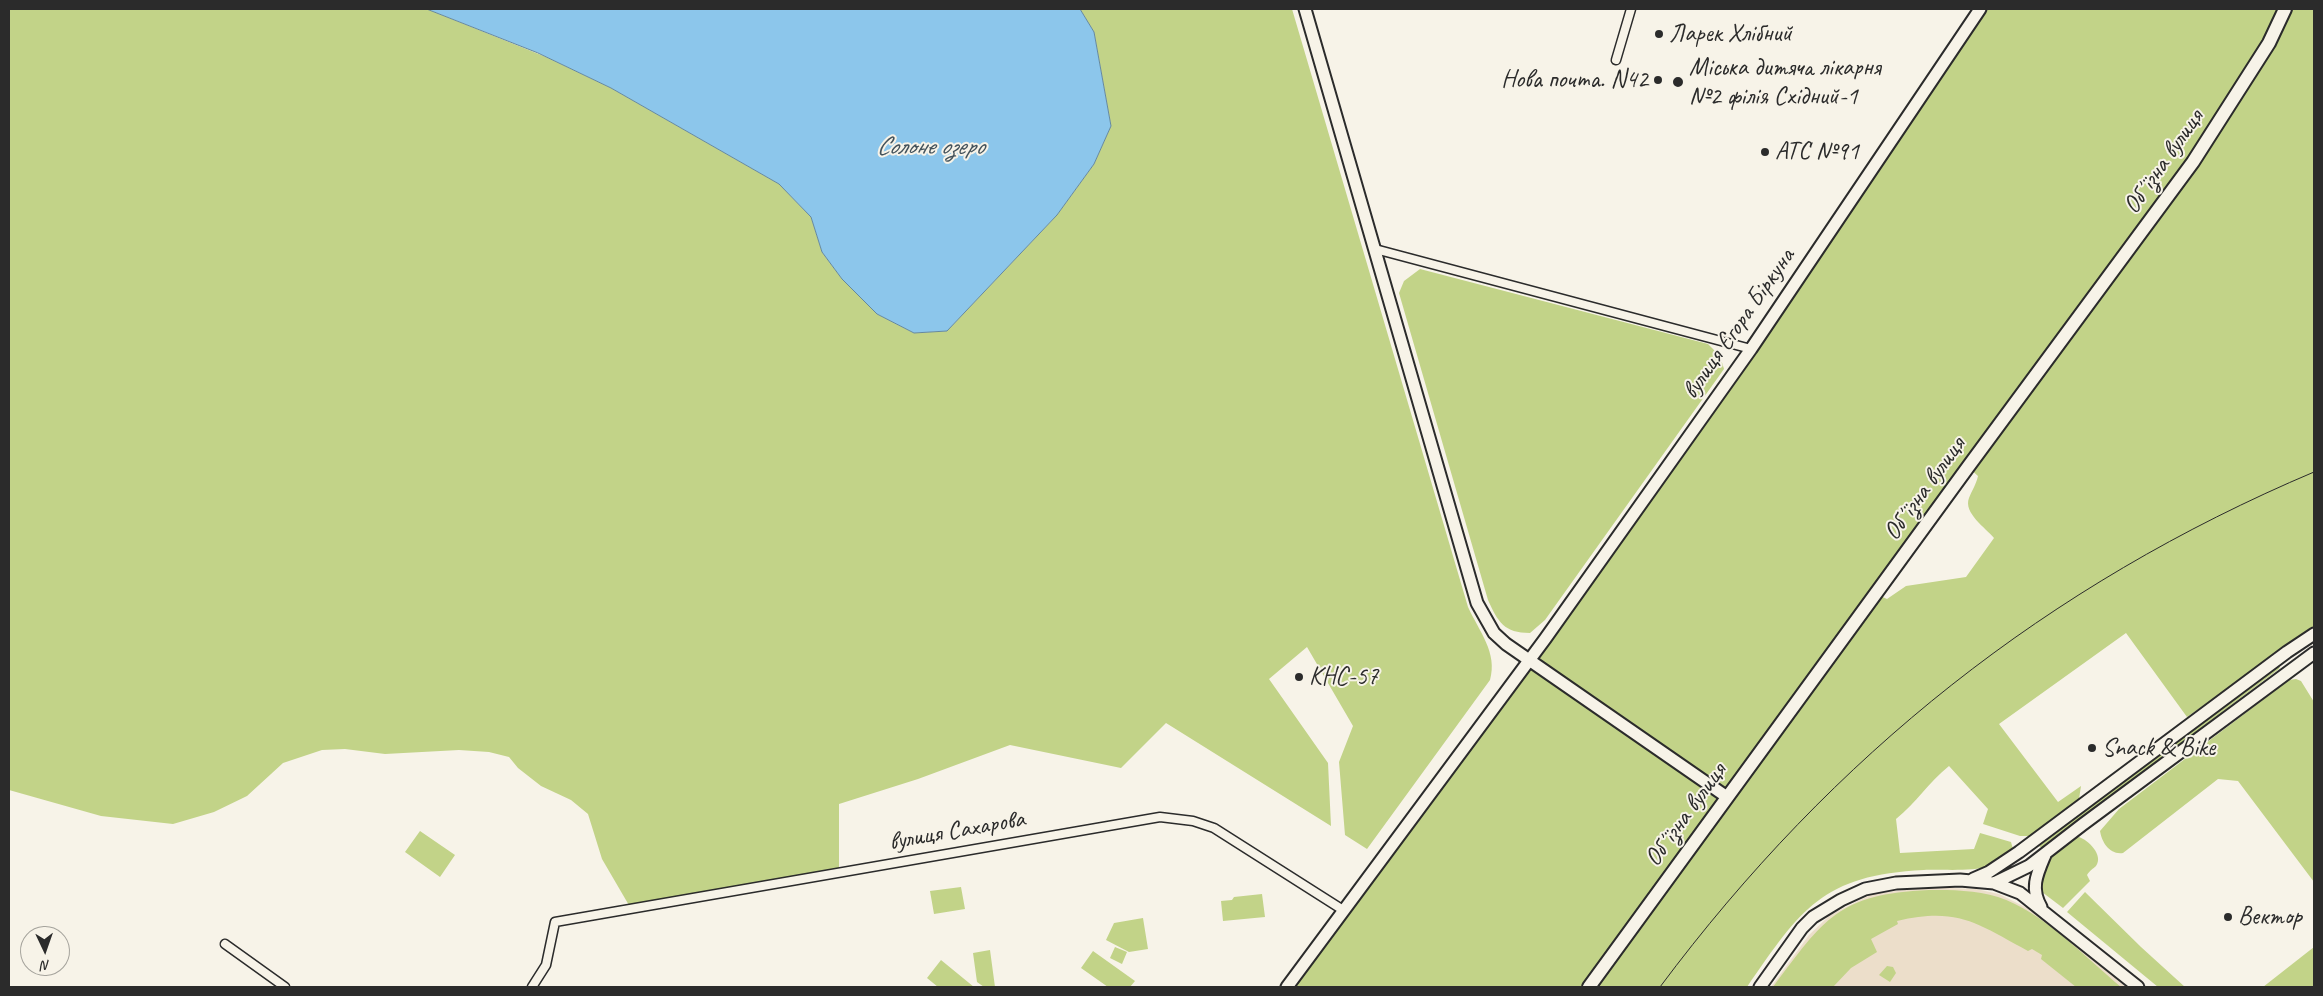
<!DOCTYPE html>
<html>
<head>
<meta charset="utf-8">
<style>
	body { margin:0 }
	#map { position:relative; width:2323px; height:996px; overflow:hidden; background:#f7f3e8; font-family:Caveat,sans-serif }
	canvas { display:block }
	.frame { position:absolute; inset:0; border:10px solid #2b2b2b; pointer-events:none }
	.north { position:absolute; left:20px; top:926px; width:50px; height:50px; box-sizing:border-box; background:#f7f3e8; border:1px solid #a5a39c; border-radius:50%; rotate:177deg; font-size:14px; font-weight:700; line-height:20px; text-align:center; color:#2b2b2b }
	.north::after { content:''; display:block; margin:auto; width:18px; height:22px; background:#2b2b2b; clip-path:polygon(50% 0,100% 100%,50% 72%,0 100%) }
</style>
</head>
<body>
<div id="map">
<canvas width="2323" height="996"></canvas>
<div class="frame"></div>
<div class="north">N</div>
</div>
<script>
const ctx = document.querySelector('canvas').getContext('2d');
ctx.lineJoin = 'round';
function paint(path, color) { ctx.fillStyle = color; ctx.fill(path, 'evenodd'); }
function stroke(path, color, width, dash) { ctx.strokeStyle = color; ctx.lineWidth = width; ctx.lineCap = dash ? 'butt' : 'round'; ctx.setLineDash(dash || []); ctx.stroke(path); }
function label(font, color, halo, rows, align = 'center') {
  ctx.font = font + ' Caveat,sans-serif'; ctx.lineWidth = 4; ctx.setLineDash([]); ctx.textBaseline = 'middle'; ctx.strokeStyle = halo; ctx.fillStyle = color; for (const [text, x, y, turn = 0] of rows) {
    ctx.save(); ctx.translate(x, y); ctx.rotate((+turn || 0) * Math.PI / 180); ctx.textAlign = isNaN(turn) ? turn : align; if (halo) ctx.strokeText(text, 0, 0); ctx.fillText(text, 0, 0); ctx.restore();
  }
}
paint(new Path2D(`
	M 1928,887 L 1976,889 L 1999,894 L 2031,910 L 2126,987 L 1771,987 L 1809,935 L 1830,915 L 1872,894 Z`), '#ecdeca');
paint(new Path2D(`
	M 9,9 L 427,9 L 546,57 L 611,88 L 779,184 L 811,217 L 822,252 L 842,279 L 877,314 L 914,333 L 947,331 L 1057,215 L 1094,164 L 1111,126 L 1094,32 L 1080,9 L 1292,9 L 1468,607 C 1479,631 1498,653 1490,680 L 1367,849 L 1345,835 L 1339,762 L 1353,726 L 1307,647 L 1269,679 L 1328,763 L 1331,826 L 1166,723 L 1121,768 L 1010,745 L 918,779 L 839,804 L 839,872 L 630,907 L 602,859 L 588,814 L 571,800 L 541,786 L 518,768 L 509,757 L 489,752 L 459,750 L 385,754 L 345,749 L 322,750 L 283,763 L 247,796 L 214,812 L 173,824 L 101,816 L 9,790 Z
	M 1980,9 L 2314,9 L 2314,628 L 2187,717 L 2126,633 L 1999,724 L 2058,802 L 2081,786 L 2079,799 L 2030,836 L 2020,836 L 1983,824 L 1988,809 L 1949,766 C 1929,782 1916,803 1896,819 L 1900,853 L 1974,849 L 1980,833 L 2011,842 L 2013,849 C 2005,855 1997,862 1988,866 C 1974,872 1940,869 1924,870 C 1822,875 1801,909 1747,987 L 1287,987 L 1545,639 ZM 1968,467 L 1978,476 C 1976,485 1972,490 1969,498 C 1963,513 1986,528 1994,538 L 1966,577 L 1906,586 L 1887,599 L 1876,594 Z
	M 1420,269 L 1708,344 L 1720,356 L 1724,369 L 1545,620 L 1530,633 C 1504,633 1498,622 1488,600 L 1399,293 L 1404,281 Z
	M 2276,666 L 2280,667 L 2279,669 L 2042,848 L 2039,846 Z
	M 2296,679 L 2301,681 L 2314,702 L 2314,882 L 2238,781 L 2218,779 L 2123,853 C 2110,855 2102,843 2100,831 L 2119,809 L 2289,680 Z
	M 420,831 L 455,855 L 440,877 L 405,852 Z
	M 2079,837 C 2088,840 2104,855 2096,866 C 2093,869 2090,870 2087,875 L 2090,881 L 2063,908 L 2042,892 C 2038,871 2057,841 2079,837 Z
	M 961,887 L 965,909 L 934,914 L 930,891 Z
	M 1929,890 C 1952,890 1976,890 1998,897 C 2042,911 2085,957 2121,987 L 2076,987 L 2041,959 L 2042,955 L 2032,949 L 2028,951 C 1976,923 1958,907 1897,921 L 1898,924 L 1871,939 L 1877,952 L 1851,968 L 1833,987 L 1773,987 C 1824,919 1838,894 1929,890 Z
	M 2085,892 L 2141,947 L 2185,987 L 2158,987 L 2067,912 Z
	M 1262,894 L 1265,917 L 1223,921 L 1221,901 L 1232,900 L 1234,897 Z
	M 1143,918 L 1148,949 L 1129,952 L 1106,940 L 1114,923 Z
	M 1115,947 L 1127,952 L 1122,964 L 1110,958 Z
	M 2314,947 L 2314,987 L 2263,987 Z
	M 990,950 L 995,987 L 984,987 L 977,982 L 973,953 Z
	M 1093,951 L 1135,981 L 1130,987 L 1108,987 L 1081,968 Z
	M 941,960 L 974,987 L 938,987 L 927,978 Z
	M 1887,966 L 1893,967 L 1896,973 L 1890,982 L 1879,975 Z`), '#c2d388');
const water = new Path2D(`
	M 427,9 L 1080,9 L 1094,32 L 1111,126 L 1094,164 L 1057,215 L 947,331 L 914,333 L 877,314 L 842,279 L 822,252 L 811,217 L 779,184 L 611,88 L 538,53 Z`);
paint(water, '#8cc6eb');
stroke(water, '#65889e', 1);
const street = new Path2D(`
	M 1616,60 L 1631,9
	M 1375,249 L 1751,349
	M 225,944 L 285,987
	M 532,987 L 546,965 L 555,922 L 1160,817 L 1193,821 L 1214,828 L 1343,910`);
const secondary = new Path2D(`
	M 1305,9 L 1477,603 L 1494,633 L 1506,644 L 1727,797
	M 1973,879 L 1989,872 L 2019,852 L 2287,652 L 2314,634
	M 1994,883 L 2029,866 L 2082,825 L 2314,653
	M 2041,907 C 2030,888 2037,874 2045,855
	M 1287,987 L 1545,639 L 1751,349 L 1980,9
	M 1760,987 L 1802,928 L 1813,917 L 1841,900 L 1865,889 L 1896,883 L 1960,880 L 1994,883 L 2020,893 L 2138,987`);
const primary = new Path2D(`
	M 1589,987 L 1968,467 L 2193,162 L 2269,43 L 2285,9`);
stroke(street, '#2b2b2b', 11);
stroke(secondary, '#2b2b2b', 15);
stroke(primary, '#2b2b2b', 16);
stroke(street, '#f7f3e8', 8);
stroke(secondary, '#f7f3e8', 11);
stroke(primary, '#f7f3e8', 12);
stroke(new Path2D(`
	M 1660,987 C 1833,755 2047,585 2314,472`), '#2b2b2b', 1);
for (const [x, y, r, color] of [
	[1659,34,5,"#2b2b2b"],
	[1658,80,5,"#2b2b2b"],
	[1678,82,6,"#2b2b2b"],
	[1765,152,5,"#2b2b2b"],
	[1299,677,5,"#2b2b2b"],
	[2092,748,5,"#2b2b2b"],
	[2228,917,5,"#2b2b2b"]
]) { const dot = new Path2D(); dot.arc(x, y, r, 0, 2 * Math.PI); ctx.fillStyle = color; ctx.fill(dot); stroke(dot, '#f7f3e8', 2); }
label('25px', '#2b2b2b', '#f7f3e8', [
	["Ларек Хлібний",1669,34],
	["Міська дитяча лікарня",1689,68],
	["№2 філія Східний-1",1689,97],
	["Нова почта. N42",1648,80,"right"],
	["АТС №91",1775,152],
	["КНС-57",1309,677],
	["Snack & Bike",2102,748],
	["Вектор",2238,917]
], 'left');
label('25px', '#2b2b2b', '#f7f3e8', [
	["Обʼїзна вулиця",2164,162,-55],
	["вулиця Єгора Біркуна",1739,324,-55],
	["Обʼїзна вулиця",1925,489,-54],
	["Обʼїзна вулиця",1686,815,-54],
	["вулиця Сахарова",957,831,-10]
]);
label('italic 26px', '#43525b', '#f7f3e8', [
	["Солоне озеро",930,147]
]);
</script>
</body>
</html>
